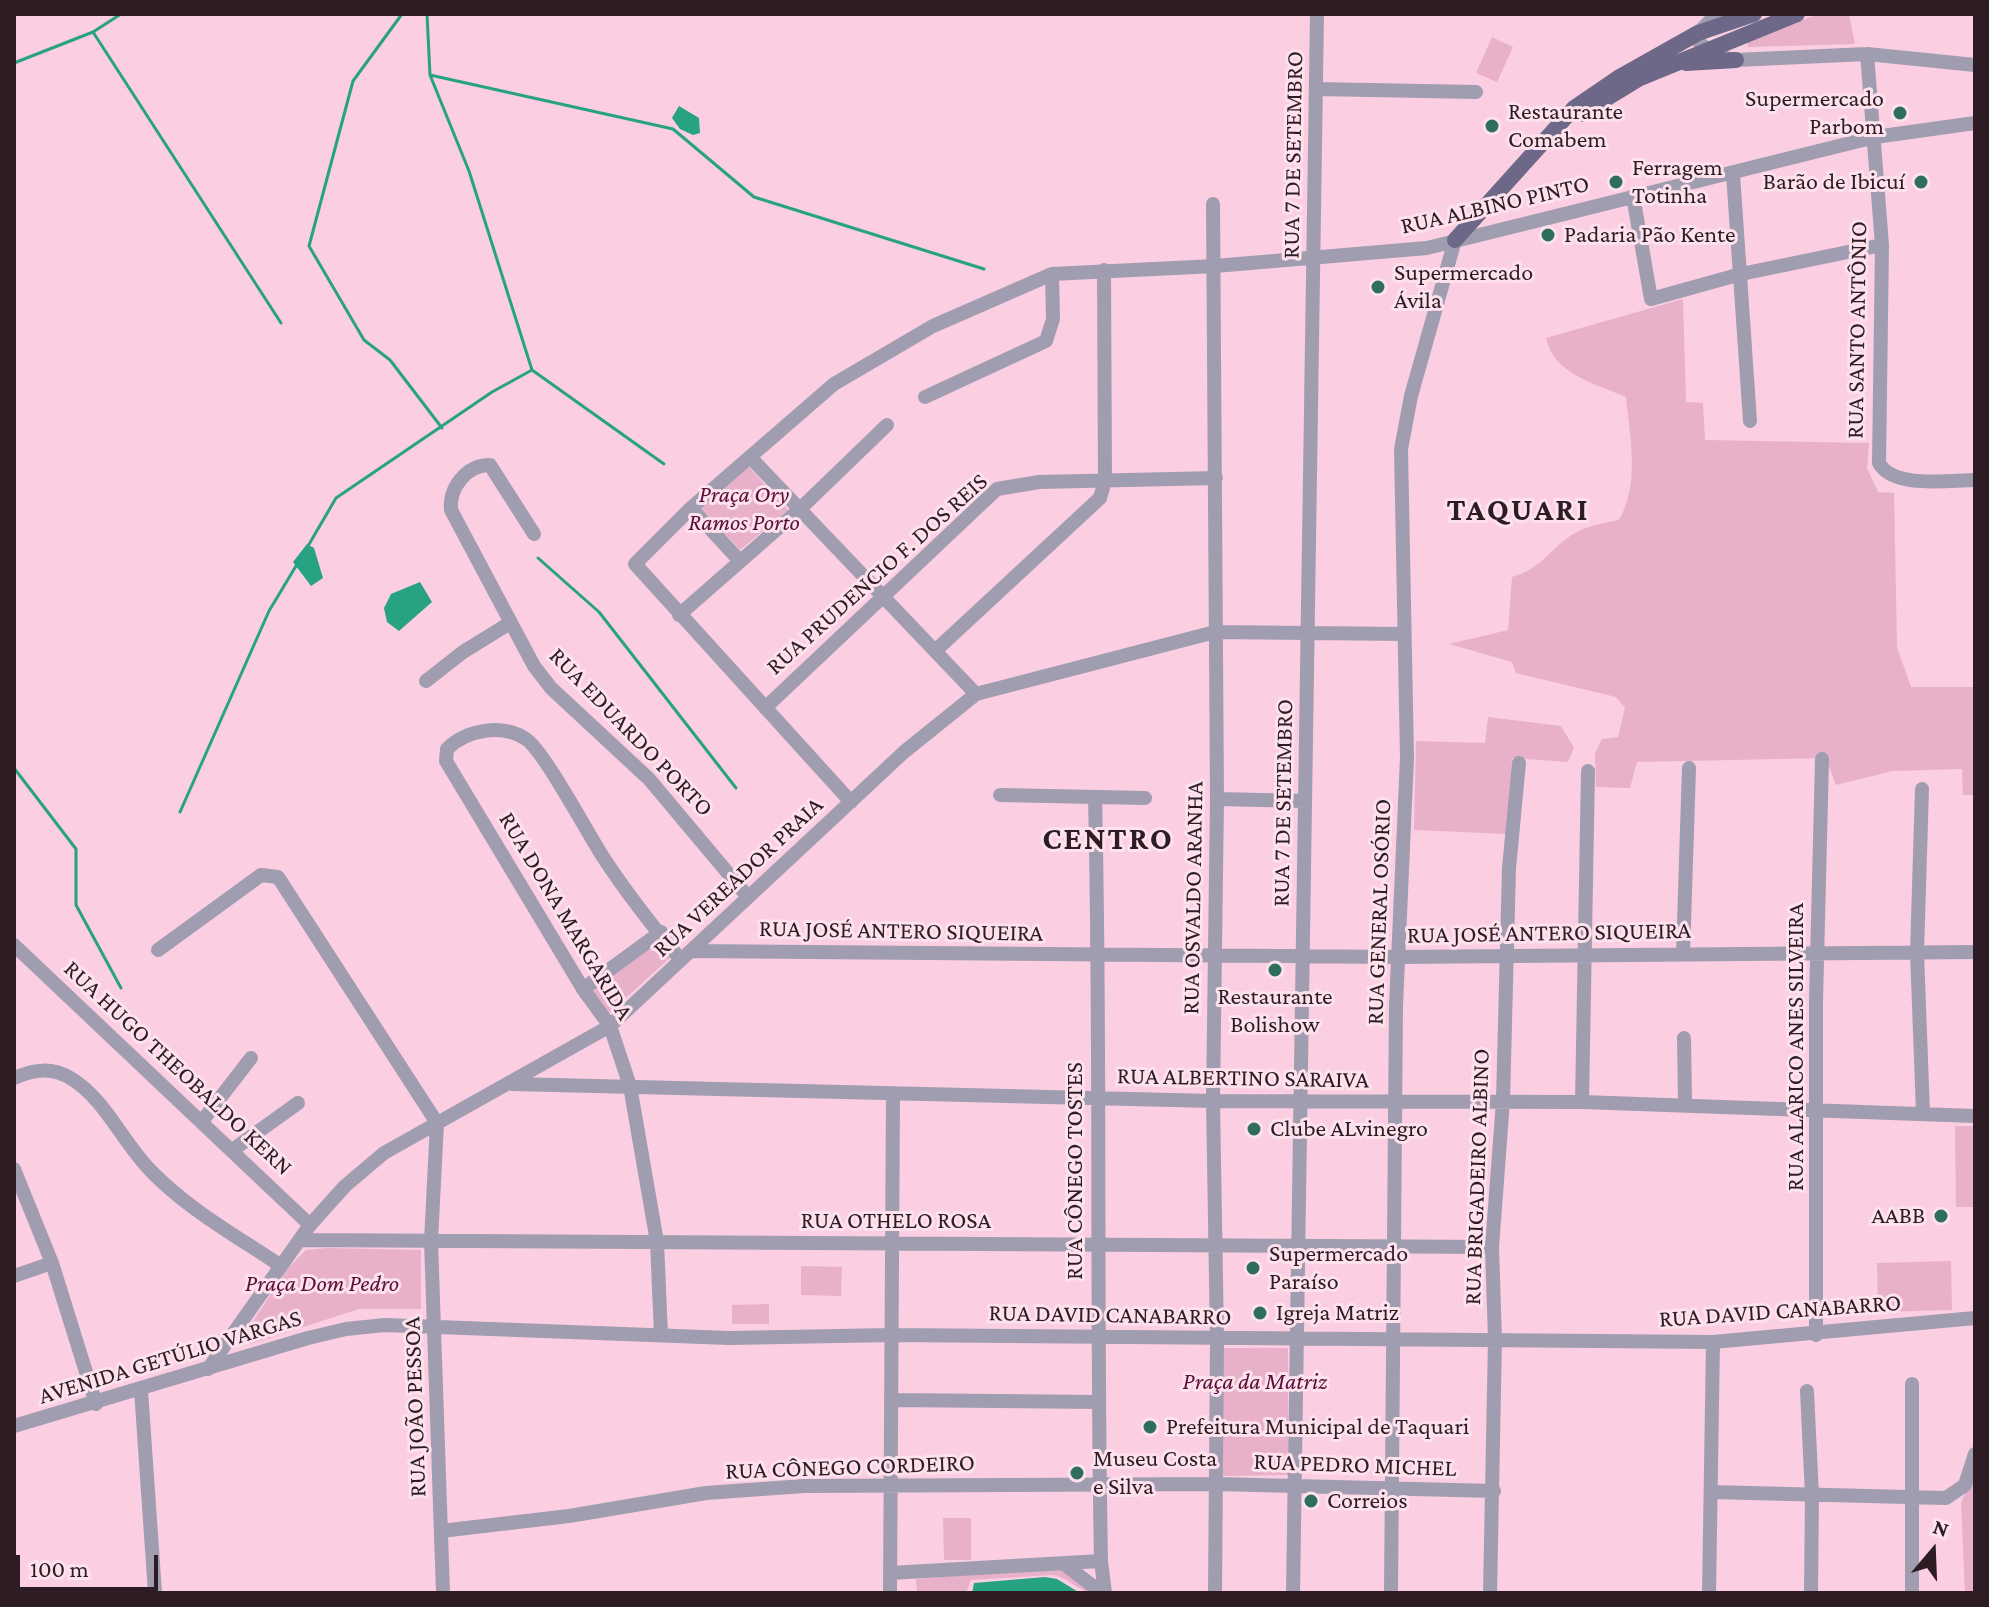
<!DOCTYPE html>
<html>
<head>
<meta charset="utf-8">
<style>
	body { margin:0 }
	#map { position:relative; width:1989px; height:1607px; overflow:hidden; background:#fbcee1; font-family:"Crimson Pro",serif }
	canvas { display:block }
	.frame { position:absolute; inset:0; border:16px solid #2d1c24; pointer-events:none }
	.north { position:absolute; left:1893px; top:1511px; width:80px; height:80px; -webkit-text-stroke:6px #fde1ec; paint-order:stroke; rotate:19deg; font-size:22px; font-weight:700; line-height:32px; text-align:center; color:#2d1c24 }
	.north::after { content:''; display:block; margin:auto; width:28px; height:36px; background:#2d1c24; clip-path:polygon(50% 0,100% 100%,50% 72%,0 100%) }
	.scale { position:absolute; left:16px; top:1555px; width:142px; height:36px; box-sizing:border-box; border:4px solid #2d1c24; border-top:0; padding-left:10px; font-size:24px; line-height:28px; white-space:nowrap; color:#2d1c24; -webkit-text-stroke:6px #fde1ec; paint-order:stroke }
</style>
</head>
<body>
<div id="map">
<canvas width="1989" height="1607"></canvas>
<div class="frame"></div>
<div class="north">N</div>
<div class="scale">100 m</div>
</div>
<script>
const ctx = document.querySelector('canvas').getContext('2d');
ctx.lineJoin = 'round';
function paint(path, color) { ctx.fillStyle = color; ctx.fill(path, 'evenodd'); }
function stroke(path, color, width, dash) { ctx.strokeStyle = color; ctx.lineWidth = width; ctx.lineCap = dash ? 'butt' : 'round'; ctx.setLineDash(dash || []); ctx.stroke(path); }
function label(font, color, halo, rows, align = 'center') {
  ctx.font = font + ' "Crimson Pro",serif'; ctx.lineWidth = 6; ctx.setLineDash([]); ctx.textBaseline = 'middle'; ctx.strokeStyle = halo; ctx.fillStyle = color; for (const [text, x, y, turn = 0] of rows) {
    ctx.save(); ctx.translate(x, y); ctx.rotate((+turn || 0) * Math.PI / 180); ctx.textAlign = isNaN(turn) ? turn : align; if (halo) ctx.strokeText(text, 0, 0); ctx.fillText(text, 0, 0); ctx.restore();
  }
}
paint(new Path2D(`
	M 1819,14 L 1849,14 L 1855,44 L 1748,47 L 1747,40 Z
	M 1492,37 L 1513,47 L 1497,82 L 1476,73 Z
	M 1683,299 L 1686,402 L 1703,403 L 1705,440 L 1869,443 L 1867,468 L 1878,492 L 1894,493 L 1897,647 L 1911,687 L 1975,687 L 1975,795 L 1963,795 L 1962,769 L 1893,771 L 1836,785 L 1826,758 L 1637,762 L 1630,788 L 1596,787 L 1595,753 L 1602,739 L 1618,737 L 1625,708 L 1616,697 L 1516,673 L 1512,662 L 1449,644 L 1508,630 L 1512,577 C 1543,568 1550,548 1575,533 C 1589,525 1605,523 1619,520 C 1640,484 1630,437 1626,397 C 1596,384 1553,374 1546,338 Z
	M 749,467 L 788,510 L 740,550 L 701,508 Z
	M 1488,717 L 1561,726 L 1574,748 L 1568,762 L 1512,758 L 1507,834 L 1414,830 L 1416,741 L 1485,743 Z
	M 660,942 L 671,957 L 608,1014 L 591,989 Z
	M 1955,1126 L 1975,1126 L 1975,1207 L 1956,1207 Z
	M 327,1248 L 421,1250 L 421,1309 L 359,1309 L 251,1344 L 242,1338 L 288,1268 L 306,1250 Z
	M 1951,1261 L 1952,1310 L 1878,1312 L 1877,1263 Z
	M 801,1266 L 842,1267 L 841,1296 L 801,1295 Z
	M 769,1304 L 769,1324 L 732,1324 L 732,1305 Z
	M 1222,1348 L 1288,1348 L 1288,1475 L 1222,1476 Z
	M 1975,1469 L 1975,1593 L 1965,1593 L 1961,1503 Z
	M 943,1518 L 971,1518 L 971,1560 L 944,1560 Z
	M 1052,1568 L 1073,1574 L 1096,1593 C 1078,1593 1070,1577 1052,1575 L 971,1580 L 966,1593 L 917,1593 L 916,1579 Z`), '#e8b1c9');
paint(new Path2D(`
	M 679,106 L 699,118 L 700,133 L 693,135 L 680,129 L 672,118 Z
	M 307,544 L 314,548 L 323,578 L 311,586 L 293,562 Z
	M 420,582 L 432,602 L 399,631 L 387,622 L 384,608 L 391,594 Z
	M 1045,1577 L 1057,1579 L 1080,1593 L 972,1593 L 974,1583 Z`), '#27a283');
stroke(new Path2D(`
	M 402,14 L 353,81 L 309,246 L 364,340 L 390,360 L 442,428
	M 427,14 L 430,75 L 469,171 L 532,370 L 664,464
	M 93,32 L 281,323
	M 14,63 L 93,32 L 121,14
	M 430,75 L 673,129 L 754,197 L 984,269
	M 308,546 L 336,498 L 492,392 L 532,370
	M 538,558 L 599,612 L 736,788
	M 14,768 L 76,849 L 76,905 L 121,988
	M 180,812 L 269,611 L 296,566`), '#27a283', 3);
stroke(new Path2D(`
	M 1717,14 L 1698,33 L 1700,44 L 1721,57 L 1736,60 L 1867,54 L 1975,65
	M 1867,54 L 1882,245 L 1879,463 C 1893,489 1949,480 1975,480
	M 1316,89 L 1476,92
	M 1733,174 L 1750,421
	M 1633,196 L 1651,299 L 1741,274 L 1882,245
	M 1213,204 L 1217,799 L 1213,1101 L 1217,1339 L 1215,1593
	M 925,397 L 1046,341 L 1053,319 L 1052,274
	M 750,457 L 976,694
	M 691,508 L 739,560
	M 534,534 L 490,465 C 466,465 449,488 451,510 L 534,666 L 551,688 L 649,779 L 748,897
	M 679,615 L 800,509 L 887,425
	M 935,651 L 1100,498 L 1105,481 L 1104,270
	M 426,681 L 463,652 L 510,623
	M 765,708 L 997,489 L 1039,482 L 1216,478
	M 1922,789 L 1917,952 L 1923,1113
	M 1000,795 L 1145,798
	M 1095,797 C 1101,1052 1096,1306 1101,1561 L 1105,1593
	M 1217,799 L 1305,801
	M 851,802 L 635,564 L 691,508 L 834,384 L 933,326 L 1052,274 L 1215,266 L 1427,248 L 1875,137 L 1975,123
	M 14,945 L 310,1225
	M 158,950 L 261,875 L 278,877 L 437,1123
	M 691,951 L 1398,957 L 1975,952
	M 1683,954 L 1689,768
	M 583,989 L 661,932
	M 1684,1038 L 1685,1104
	M 14,1078 C 35,1069 52,1067 72,1079 C 106,1100 124,1145 152,1172 C 189,1210 238,1237 281,1266
	M 512,1084 L 1213,1101 L 1582,1102 L 1975,1116
	M 1582,1102 L 1588,771
	M 203,1120 L 251,1058
	M 437,1123 L 431,1241 L 443,1593
	M 234,1149 L 298,1103
	M 14,1169 L 52,1263 L 96,1404
	M 299,1240 L 1492,1247
	M 14,1276 L 52,1263
	M 661,1335 L 657,1242 L 630,1086 L 610,1026 L 583,989 L 446,761 L 447,749 C 466,730 502,723 526,739 C 544,751 588,834 603,857 C 626,892 654,928 681,960
	M 1816,1335 L 1816,1001 L 1822,759
	M 208,1369 L 310,1225 L 345,1186 L 384,1153 L 610,1026 L 904,752 L 976,694 L 1215,632 L 1404,634
	M 141,1390 L 155,1593
	M 1807,1391 L 1812,1495 L 1811,1593
	M 894,1400 L 1099,1402
	M 14,1426 L 308,1338 L 346,1329 L 385,1325 L 729,1338 L 892,1335 L 1713,1342 L 1975,1318
	M 1711,1492 L 1946,1498 L 1965,1485 L 1975,1454
	M 441,1531 L 569,1516 L 706,1493 L 804,1486 L 1216,1484 L 1494,1491
	M 1064,1564 L 1102,1593
	M 890,1573 L 1101,1561
	M 890,1593 L 893,1093
	M 1293,1593 L 1317,14
	M 1391,1593 L 1396,1006 L 1407,757 L 1401,449 L 1411,396 L 1455,240
	M 1490,1593 L 1495,1340 L 1492,1247 L 1503,1101 L 1509,868 L 1519,763
	M 1709,1593 L 1713,1342
	M 1912,1593 L 1912,1384`), '#9f9daf', 14);
stroke(new Path2D(`
	M 1686,63 L 1736,60
	M 1581,114 L 1640,78 L 1797,14
	M 1455,240 L 1574,108 L 1618,78 L 1698,33 L 1754,14`), '#6d6887', 16);
for (const [x, y, r, color] of [
	[1900,113,8,"#306e5c"],
	[1492,126,8,"#306e5c"],
	[1616,182,8,"#306e5c"],
	[1921,182,8,"#306e5c"],
	[1548,235,8,"#306e5c"],
	[1378,287,8,"#306e5c"],
	[1275,970,8,"#306e5c"],
	[1254,1129,8,"#306e5c"],
	[1941,1216,8,"#306e5c"],
	[1253,1268,8,"#306e5c"],
	[1260,1313,8,"#306e5c"],
	[1150,1427,8,"#306e5c"],
	[1077,1473,8,"#306e5c"],
	[1311,1501,8,"#306e5c"]
]) { const dot = new Path2D(); dot.arc(x, y, r, 0, 2 * Math.PI); ctx.fillStyle = color; ctx.fill(dot); stroke(dot, '#fde1ec', 3); }
label('24px', '#2d1c24', '#fde1ec', [
	["Supermercado",1884,99,"right"],
	["Parbom",1884,127,"right"],
	["Restaurante",1508,112],
	["Comabem",1508,140],
	["Ferragem",1632,168],
	["Totinha",1632,196],
	["Barão de Ibicuí",1905,182,"right"],
	["Padaria Pão Kente",1564,235],
	["Supermercado",1394,273],
	["Ávila",1394,301],
	["Restaurante",1275,997,"center"],
	["Bolishow",1275,1025,"center"],
	["Clube ALvinegro",1270,1129],
	["AABB",1925,1216,"right"],
	["Supermercado",1269,1254],
	["Paraíso",1269,1282],
	["Igreja Matriz",1276,1313],
	["Prefeitura Municipal de Taquari",1166,1427],
	["Museu Costa",1093,1459],
	["e Silva",1093,1487],
	["Correios",1327,1501]
], 'left');
label('24px', '#2d1c24', '#fde1ec', [
	["RUA 7 DE SETEMBRO",1293,155,-89],
	["RUA ALBINO PINTO",1495,205,-13],
	["RUA SANTO ANTÔNIO",1857,330,-89],
	["RUA PRUDENCIO F. DOS REIS",877,574,-42],
	["RUA EDUARDO PORTO",631,732,46],
	["RUA 7 DE SETEMBRO",1283,803,-89],
	["RUA VEREADOR PRAIA",738,877,-43],
	["RUA OSVALDO ARANHA",1193,898,-89],
	["RUA GENERAL OSÓRIO",1379,912,-88],
	["RUA DONA MARGARIDA",566,916,59],
	["RUA JOSÉ ANTERO SIQUEIRA",901,931,1],
	["RUA JOSÉ ANTERO SIQUEIRA",1549,933,-1],
	["RUA ALARICO ANES SILVEIRA",1796,1047,-90],
	["RUA HUGO THEOBALDO KERN",178,1068,43],
	["RUA ALBERTINO SARAIVA",1243,1078,1],
	["RUA CÔNEGO TOSTES",1075,1171,-90],
	["RUA BRIGADEIRO ALBINO",1477,1177,-88],
	["RUA OTHELO ROSA",896,1221],
	["RUA DAVID CANABARRO",1780,1311,-4],
	["RUA DAVID CANABARRO",1110,1315,1],
	["AVENIDA GETÚLIO VARGAS",170,1357,-17],
	["RUA JOÃO PESSOA",415,1407,-92],
	["RUA PEDRO MICHEL",1355,1465,2],
	["RUA CÔNEGO CORDEIRO",850,1467,-2]
]);
label('italic 24px', '#590d39', '#fde1ec', [
	["Praça Ory",744,495],
	["Ramos Porto",744,523],
	["Praça Dom Pedro",322,1284],
	["Praça da Matriz",1255,1382]
]);
ctx.letterSpacing = '2px';
label('bold 32px', '#2d1c24', '#fde1ec', [
	["TAQUARI",1518,510],
	["CENTRO",1108,839]
]);
ctx.letterSpacing = '0px';
</script>
</body>
</html>
